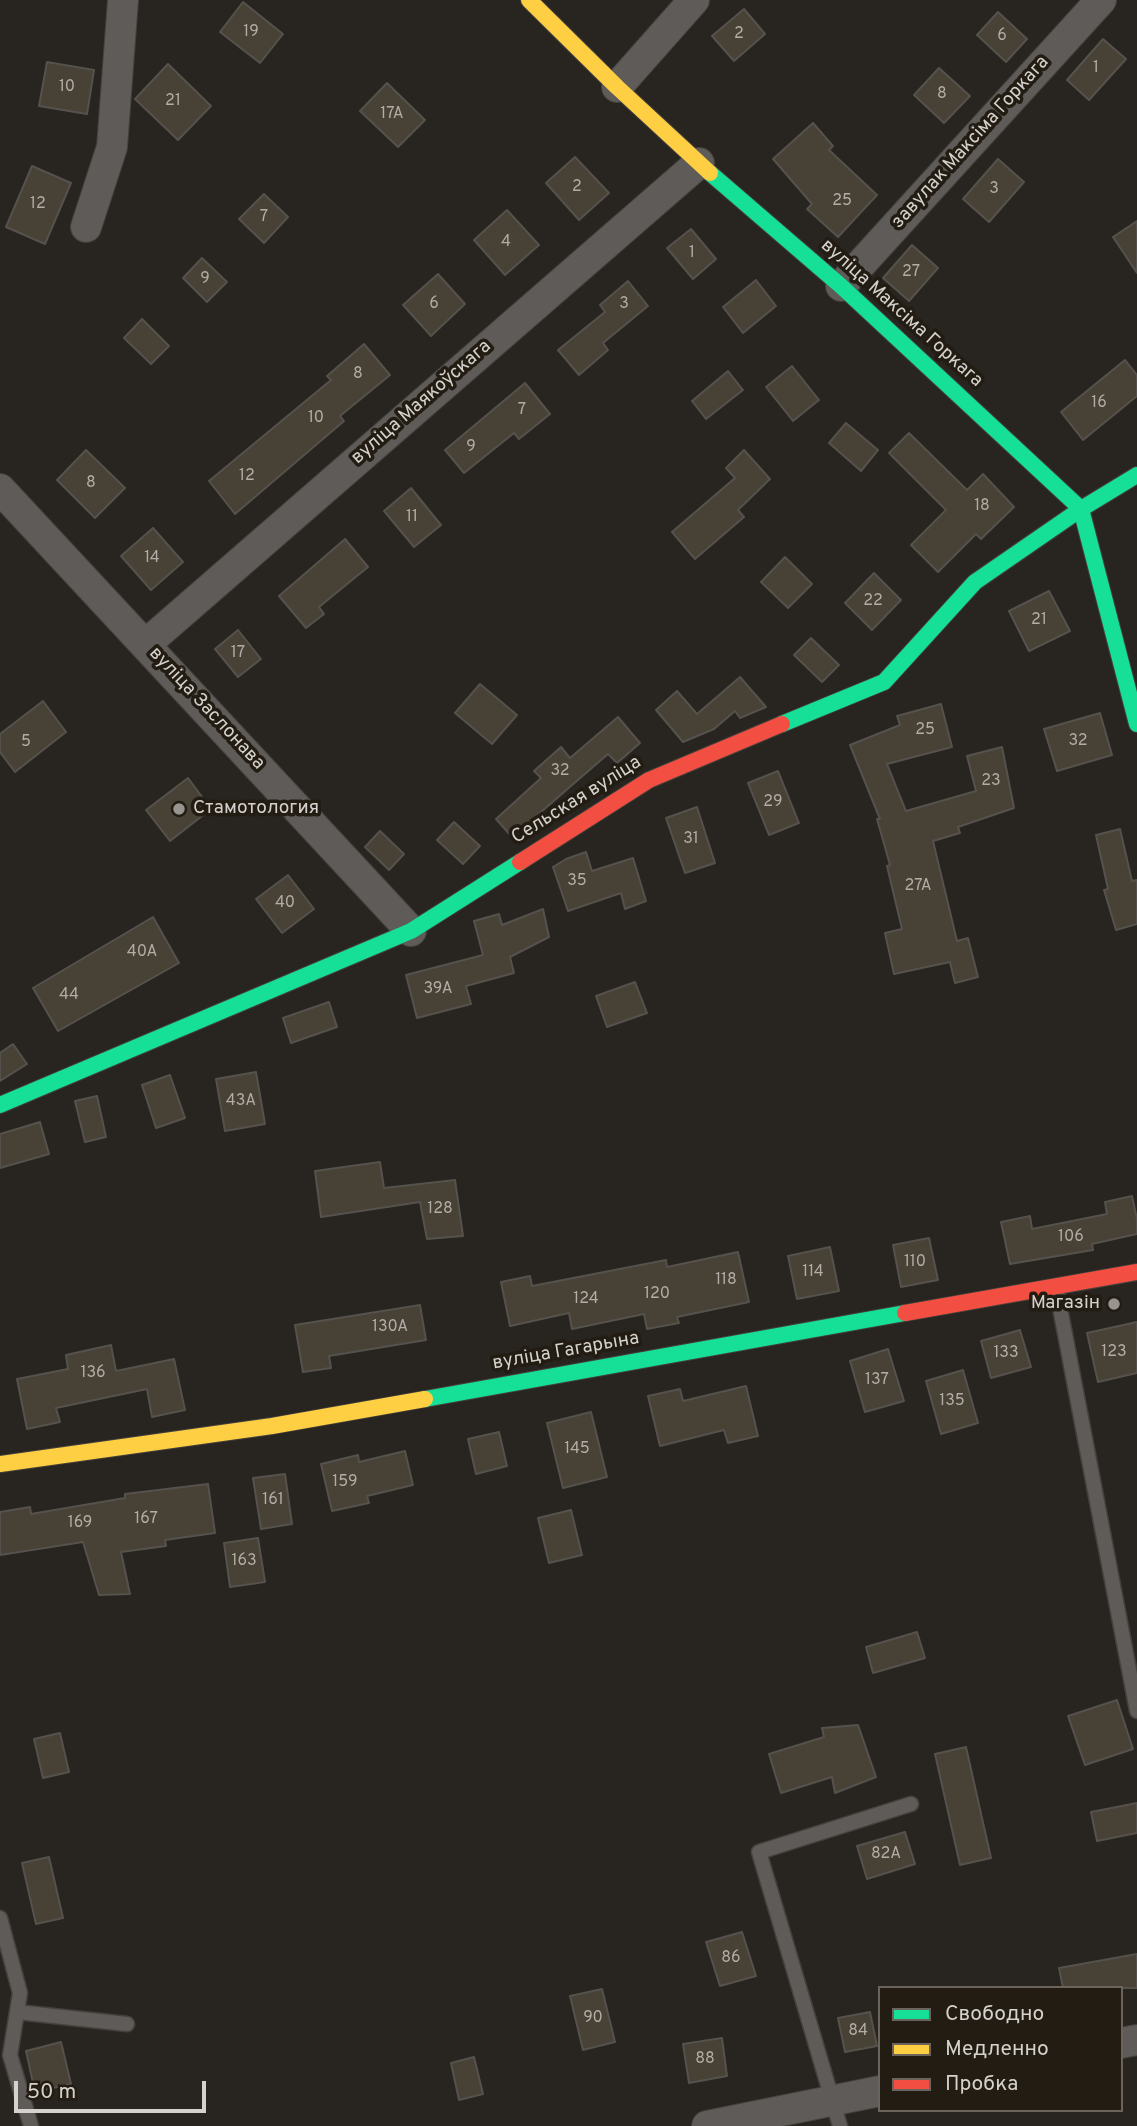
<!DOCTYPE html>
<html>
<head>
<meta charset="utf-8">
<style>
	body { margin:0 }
	#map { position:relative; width:1137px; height:2126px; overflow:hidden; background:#282420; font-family:Overpass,sans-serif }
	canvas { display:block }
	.legend { position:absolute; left:878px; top:1986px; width:245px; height:126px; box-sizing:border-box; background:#221c13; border:2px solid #6a645d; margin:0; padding:9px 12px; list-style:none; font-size:21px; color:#d5d1cc }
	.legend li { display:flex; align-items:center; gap:14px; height:35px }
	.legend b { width:35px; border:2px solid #6a645d }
	.scale { position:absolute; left:14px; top:2081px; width:192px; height:32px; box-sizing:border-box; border:4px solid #d5d1cc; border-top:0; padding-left:9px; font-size:21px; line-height:24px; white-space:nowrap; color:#d5d1cc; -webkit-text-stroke:5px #221c13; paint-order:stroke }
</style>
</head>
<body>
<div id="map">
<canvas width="1137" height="2126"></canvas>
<ul class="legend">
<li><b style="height:9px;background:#16e098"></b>Свободно</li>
<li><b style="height:9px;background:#ffcf43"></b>Медленно</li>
<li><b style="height:9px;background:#f24e42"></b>Пробка</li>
</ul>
<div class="scale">50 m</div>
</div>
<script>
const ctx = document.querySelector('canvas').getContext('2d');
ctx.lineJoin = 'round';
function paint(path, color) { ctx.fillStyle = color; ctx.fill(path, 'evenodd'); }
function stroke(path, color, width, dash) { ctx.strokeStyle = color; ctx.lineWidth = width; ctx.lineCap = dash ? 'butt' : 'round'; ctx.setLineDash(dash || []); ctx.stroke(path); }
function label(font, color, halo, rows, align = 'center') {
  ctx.font = font + ' Overpass,sans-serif'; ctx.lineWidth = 7; ctx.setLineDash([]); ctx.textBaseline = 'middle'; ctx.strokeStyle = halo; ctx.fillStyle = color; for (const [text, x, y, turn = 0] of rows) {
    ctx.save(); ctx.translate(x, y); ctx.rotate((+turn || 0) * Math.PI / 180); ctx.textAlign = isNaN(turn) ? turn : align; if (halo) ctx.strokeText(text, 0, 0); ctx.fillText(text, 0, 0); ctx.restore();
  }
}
const building = new Path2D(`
	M 243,2 L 283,34 L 260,63 L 220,32 Z
	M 744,9 L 765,34 L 734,61 L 712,36 Z
	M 998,12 L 1027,39 L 1006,62 L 977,35 Z
	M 1103,39 L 1126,59 L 1089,100 L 1067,80 Z
	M 47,62 L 94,70 L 87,114 L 39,106 Z
	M 168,64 L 211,106 L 178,140 L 135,99 Z
	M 939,68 L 970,96 L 944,123 L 914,95 Z
	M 387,83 L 425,120 L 398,147 L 360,111 Z
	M 813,123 L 833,146 L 829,150 L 877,195 L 838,237 L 807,209 L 812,204 L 773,159 Z
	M 575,157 L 609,193 L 579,220 L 546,183 Z
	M 998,159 L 1024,182 L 989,222 L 963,199 Z
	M 32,166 L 71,183 L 45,244 L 6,227 Z
	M 264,194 L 288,217 L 264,243 L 239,219 Z
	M 507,210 L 539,245 L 505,275 L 474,240 Z
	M 1137,221 L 1137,273 L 1113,237 Z
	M 691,229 L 716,259 L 693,279 L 667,248 Z
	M 912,245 L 938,268 L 909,301 L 883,278 Z
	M 202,258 L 227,282 L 207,302 L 183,278 Z
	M 438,274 L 465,304 L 431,336 L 403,305 Z
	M 756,280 L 776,306 L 743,333 L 723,307 Z
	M 628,281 L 648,306 L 603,343 L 608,350 L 579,375 L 558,350 L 605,312 L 600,305 Z
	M 142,319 L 169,346 L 151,364 L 124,338 Z
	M 364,344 L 390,375 L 340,416 L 344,421 L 235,514 L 209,481 L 331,380 L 327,376 Z
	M 1125,360 L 1137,375 L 1137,396 L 1083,440 L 1061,412 Z
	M 792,366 L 819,400 L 793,421 L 766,387 Z
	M 728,371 L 743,390 L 706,419 L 692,401 Z
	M 525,383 L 550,414 L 519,439 L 514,433 L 464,473 L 445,450 Z
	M 846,423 L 878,450 L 861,471 L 829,443 Z
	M 909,433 L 967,490 L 983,474 L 1014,507 L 981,539 L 976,534 L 938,572 L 911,545 L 946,510 L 889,453 Z
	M 86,450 L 125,488 L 95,518 L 57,480 Z
	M 744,450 L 770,479 L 738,510 L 744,517 L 695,559 L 672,532 L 735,478 L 726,468 Z
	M 411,488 L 441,525 L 414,547 L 384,511 Z
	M 153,528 L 183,562 L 151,590 L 121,556 Z
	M 345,539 L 368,567 L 319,607 L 324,614 L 306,628 L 279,596 Z
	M 785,557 L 812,584 L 788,608 L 761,582 Z
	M 874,573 L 901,600 L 872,630 L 845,603 Z
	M 1049,591 L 1070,631 L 1029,651 L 1009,611 Z
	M 238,630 L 261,659 L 238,677 L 215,649 Z
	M 811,638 L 839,665 L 822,682 L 794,655 Z
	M 740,677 L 766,707 L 740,718 L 735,711 L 714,729 L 683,742 L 656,710 L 677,691 L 697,714 Z
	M 480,684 L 517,715 L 492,744 L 455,713 Z
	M 43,701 L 66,732 L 15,772 L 0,752 L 0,734 Z
	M 941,704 L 952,747 L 887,764 L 906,811 L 976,791 L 967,756 L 1002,747 L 1014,808 L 958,827 L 960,833 L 933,841 L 957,941 L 968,938 L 978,977 L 955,983 L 950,962 L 894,974 L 885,933 L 902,929 L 887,866 L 890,865 L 877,819 L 880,819 L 850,745 L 900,725 L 897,716 Z
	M 1100,713 L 1112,755 L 1057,771 L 1044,729 Z
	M 618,717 L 640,743 L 617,763 L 608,754 L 512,837 L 496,819 L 541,778 L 534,771 L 561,747 L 570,758 Z
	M 778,771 L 799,823 L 769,835 L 748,783 Z
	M 188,778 L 211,809 L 170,841 L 146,810 Z
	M 697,807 L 715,863 L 685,873 L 666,818 Z
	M 454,822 L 480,846 L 463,864 L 437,840 Z
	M 1120,829 L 1132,881 L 1137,880 L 1137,924 L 1116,930 L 1104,890 L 1108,889 L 1096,835 Z
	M 380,831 L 404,854 L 389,870 L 365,847 Z
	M 586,852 L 592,871 L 633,858 L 646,901 L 625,909 L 621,893 L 568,911 L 553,867 L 566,859 Z
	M 288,875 L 314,909 L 282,933 L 256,899 Z
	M 543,909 L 549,937 L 510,957 L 514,973 L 466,986 L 471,1004 L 417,1018 L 406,975 L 483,955 L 474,921 L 499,914 L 502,925 Z
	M 153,917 L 179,963 L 58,1031 L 33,988 Z
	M 635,982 L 647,1013 L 607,1027 L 596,996 Z
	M 329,1002 L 337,1027 L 291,1043 L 283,1018 Z
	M 13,1044 L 27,1064 L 0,1081 L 0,1053 Z
	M 256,1072 L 265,1124 L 225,1131 L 216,1079 Z
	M 170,1075 L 185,1118 L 156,1128 L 142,1085 Z
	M 97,1096 L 106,1137 L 85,1142 L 75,1101 Z
	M 40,1122 L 49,1154 L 0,1168 L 0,1134 Z
	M 380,1162 L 384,1188 L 455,1180 L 463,1236 L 427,1239 L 420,1202 L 321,1217 L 315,1171 Z
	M 1132,1196 L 1137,1219 L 1137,1234 L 1092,1244 L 1093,1250 L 1010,1264 L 1001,1222 L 1030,1216 L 1032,1229 L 1107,1214 L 1105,1202 Z
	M 929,1238 L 938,1280 L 901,1287 L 893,1245 Z
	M 830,1247 L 839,1291 L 797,1299 L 788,1256 Z
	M 738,1252 L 749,1302 L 677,1317 L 679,1323 L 647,1329 L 644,1314 L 572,1329 L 569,1313 L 510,1326 L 501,1282 L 530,1276 L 532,1286 L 666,1260 L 667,1267 Z
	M 420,1305 L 426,1340 L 329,1356 L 331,1368 L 303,1372 L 295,1325 Z
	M 1137,1322 L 1137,1373 L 1098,1382 L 1087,1333 Z
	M 1020,1330 L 1031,1367 L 991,1378 L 981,1341 Z
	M 111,1345 L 116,1371 L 174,1359 L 185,1410 L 152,1417 L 147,1389 L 56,1408 L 60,1422 L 27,1429 L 17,1379 L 68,1369 L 66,1355 Z
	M 888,1349 L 904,1401 L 865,1412 L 850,1361 Z
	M 963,1370 L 978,1423 L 941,1434 L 926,1381 Z
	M 746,1386 L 758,1436 L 728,1443 L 724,1430 L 660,1446 L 648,1396 L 680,1389 L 683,1401 Z
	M 591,1412 L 607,1477 L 563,1488 L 547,1423 Z
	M 499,1432 L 507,1466 L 476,1474 L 468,1439 Z
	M 405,1451 L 413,1485 L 367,1496 L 369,1503 L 332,1511 L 321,1464 L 358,1455 L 359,1462 Z
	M 285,1474 L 292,1524 L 261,1529 L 253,1478 Z
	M 208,1484 L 215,1533 L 165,1540 L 166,1546 L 121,1552 L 130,1594 L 99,1595 L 83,1542 L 0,1555 L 0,1512 L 30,1507 L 31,1514 L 125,1498 L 125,1494 Z
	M 571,1510 L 582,1555 L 549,1563 L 538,1518 Z
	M 258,1538 L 265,1582 L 230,1587 L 224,1543 Z
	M 917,1632 L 925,1658 L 873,1673 L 866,1647 Z
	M 1117,1700 L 1133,1749 L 1085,1765 L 1068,1716 Z
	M 858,1725 L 876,1777 L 835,1793 L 832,1777 L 781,1793 L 769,1754 L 824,1737 L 822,1728 Z
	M 60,1733 L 69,1772 L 43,1778 L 34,1739 Z
	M 966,1747 L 991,1858 L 960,1865 L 935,1754 Z
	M 1137,1803 L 1137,1833 L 1097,1841 L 1091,1812 Z
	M 905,1832 L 915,1864 L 867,1879 L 857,1846 Z
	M 49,1857 L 63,1918 L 36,1924 L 22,1863 Z
	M 742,1932 L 756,1976 L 720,1986 L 706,1942 Z
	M 1137,1954 L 1137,1988 L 1063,1988 L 1059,1968 Z
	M 602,1989 L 615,2042 L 583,2050 L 570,1996 Z
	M 870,2012 L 877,2046 L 845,2052 L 838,2018 Z
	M 722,2038 L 727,2076 L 689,2083 L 683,2044 Z
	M 61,2042 L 71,2084 L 35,2092 L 26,2051 Z
	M 474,2057 L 483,2094 L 459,2100 L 451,2063 Z`);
paint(building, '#484135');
stroke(building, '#55524e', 2);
const lane = new Path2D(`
	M 1056,1287 L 1137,1711
	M 0,1918 L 20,1993 L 10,2055 L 31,2126
	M 17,2012 L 127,2024
	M 840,2126 L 759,1852 L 911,1804`);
const street = new Path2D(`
	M 617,87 L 694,0
	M 86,227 L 112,147 L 123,0
	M 841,286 L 1101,0
	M 0,489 L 411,931
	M 146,644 L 699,163
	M 1121,2043 L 1137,2040
	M 707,2126 L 880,2091`);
const fast = new Path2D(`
	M 710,173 L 841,286 L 1081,509 L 1137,724
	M 782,724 L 884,682 L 975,582 L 1081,509 L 1137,475
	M 0,1105 L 411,931 L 520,862
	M 425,1399 L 905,1313`);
const slow = new Path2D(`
	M 529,0 L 617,87 L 710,173
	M 0,1464 L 272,1426 L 425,1399`);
const jam = new Path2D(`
	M 520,862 L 649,780 L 782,724
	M 905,1313 L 1137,1272`);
stroke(lane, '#44413c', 17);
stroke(street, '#44413c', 32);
stroke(fast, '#44413c', 18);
stroke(slow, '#44413c', 18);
stroke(jam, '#44413c', 18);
stroke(lane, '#5e5b58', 14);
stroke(street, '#5e5b58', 30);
stroke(fast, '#16e098', 16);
stroke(slow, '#ffcf43', 16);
stroke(jam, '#f24e42', 16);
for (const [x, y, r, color] of [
	[179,809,7,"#989490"],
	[1114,1304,7,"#989490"]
]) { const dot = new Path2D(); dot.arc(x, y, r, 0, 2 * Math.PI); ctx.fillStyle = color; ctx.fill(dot); stroke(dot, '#221c13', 2.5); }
label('16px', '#b2ada6', null, [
	["19",251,33],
	["2",739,35],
	["6",1002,37],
	["1",1096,69],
	["10",67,88],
	["8",942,95],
	["21",173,102],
	["17А",392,115],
	["2",577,188],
	["3",994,190],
	["25",842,202],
	["12",38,205],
	["7",264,218],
	["4",506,243],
	["1",692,254],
	["27",911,273],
	["9",205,280],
	["6",434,305],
	["3",624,305],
	["8",358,375],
	["16",1099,404],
	["7",522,411],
	["10",316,419],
	["9",471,448],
	["12",247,477],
	["8",91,484],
	["18",982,507],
	["11",412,518],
	["14",152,559],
	["22",873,602],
	["21",1039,621],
	["17",238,654],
	["25",925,731],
	["32",1078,742],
	["5",26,743],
	["32",560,772],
	["23",991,782],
	["29",773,803],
	["31",691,840],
	["35",577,882],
	["27А",918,887],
	["40",285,904],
	["40А",142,953],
	["39А",438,990],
	["44",69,996],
	["43А",241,1102],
	["128",440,1210],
	["106",1071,1238],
	["110",915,1263],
	["114",813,1273],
	["118",726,1281],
	["120",657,1295],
	["124",586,1300],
	["130А",390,1328],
	["123",1114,1353],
	["133",1006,1354],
	["136",93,1374],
	["137",877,1381],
	["135",952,1402],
	["145",577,1450],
	["159",345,1483],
	["161",273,1501],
	["167",146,1520],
	["169",80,1524],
	["163",244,1562],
	["82А",886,1855],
	["86",731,1959],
	["90",593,2019],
	["84",858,2032],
	["88",705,2060]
]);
label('19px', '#d5d1cc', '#221c13', [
	["завулак Максіма Горкага",971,143,-48],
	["вуліца Максіма Горкага",901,314,42],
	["вуліца Маякоўскага",422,403,-41],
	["вуліца Заслонава",206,709,47],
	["Сельская вуліца",577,801,-32],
	["вуліца Гагарына",566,1352,-10]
]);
label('19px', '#d5d1cc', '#221c13', [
	["Стамотология",193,809],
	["Магазін",1100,1304,"right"]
], 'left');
</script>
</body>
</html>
